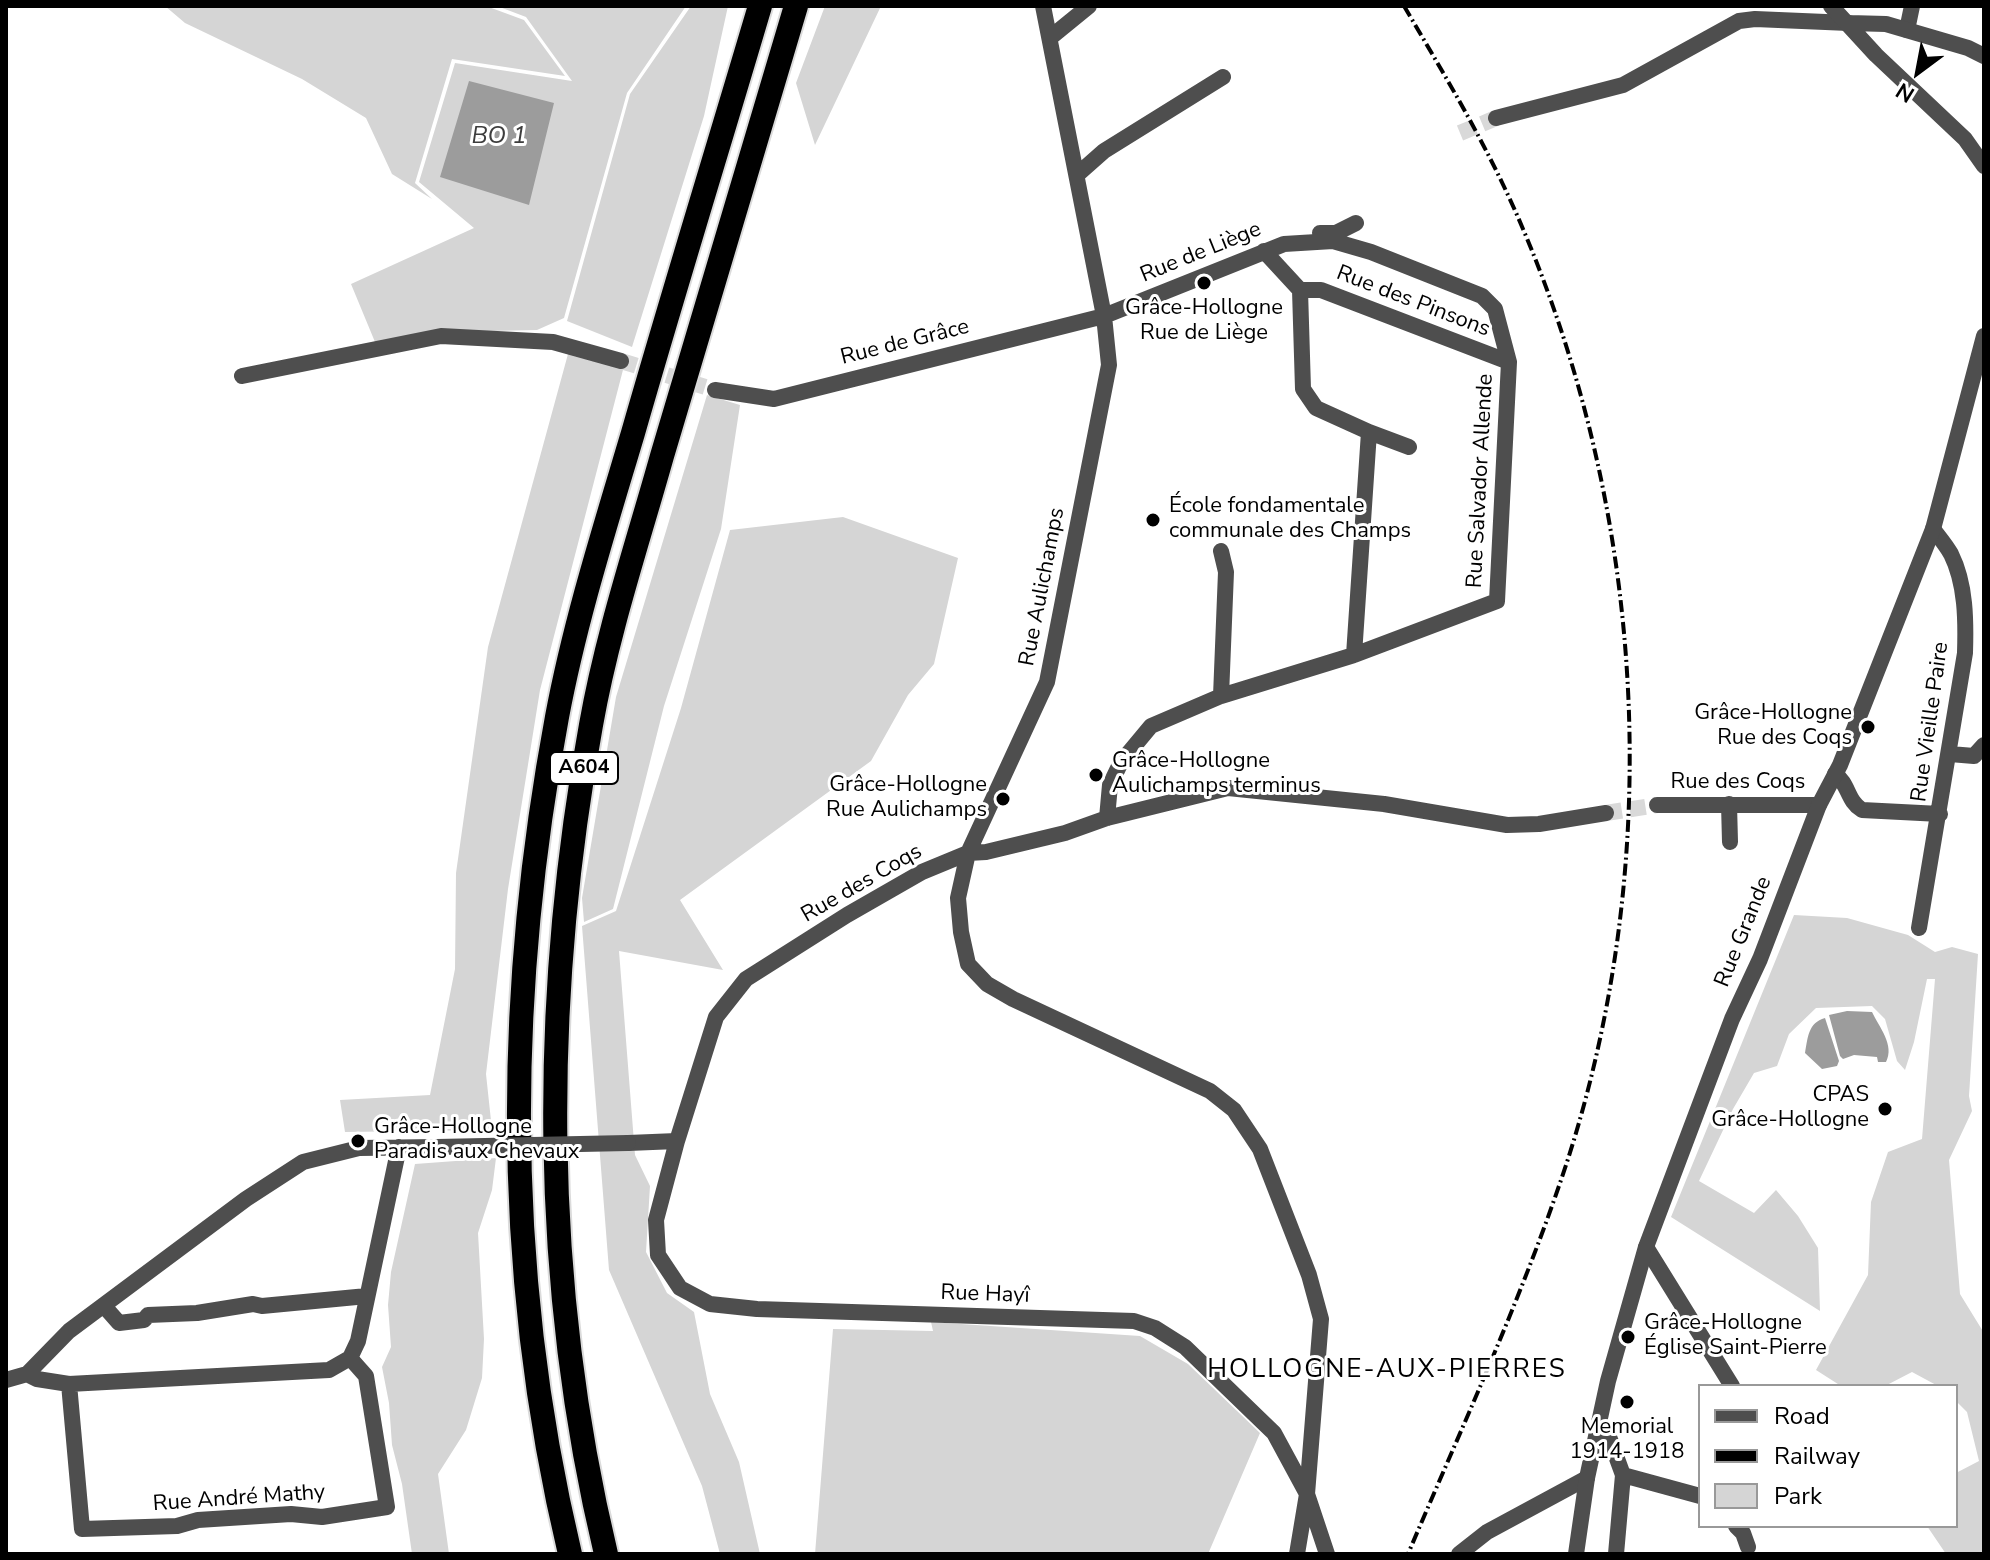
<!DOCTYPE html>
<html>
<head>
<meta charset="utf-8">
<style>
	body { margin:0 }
	#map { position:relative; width:1990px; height:1560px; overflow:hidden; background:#fff; font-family:"Nunito Sans",sans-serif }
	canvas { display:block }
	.frame { position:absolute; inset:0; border:8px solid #000; pointer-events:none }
	.legend { position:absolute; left:1698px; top:1384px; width:260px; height:144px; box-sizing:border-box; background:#fff; border:2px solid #999; margin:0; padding:10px 14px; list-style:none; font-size:24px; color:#000 }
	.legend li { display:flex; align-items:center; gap:16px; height:40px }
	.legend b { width:40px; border:2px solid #999 }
	.north { position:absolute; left:1878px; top:32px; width:80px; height:80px; -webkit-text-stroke:6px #fff; paint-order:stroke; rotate:212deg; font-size:22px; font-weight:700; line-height:32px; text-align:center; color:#000 }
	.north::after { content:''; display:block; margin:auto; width:28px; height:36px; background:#000; clip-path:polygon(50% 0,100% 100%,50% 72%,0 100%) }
</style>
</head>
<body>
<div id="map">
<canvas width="1990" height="1560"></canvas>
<div class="frame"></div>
<ul class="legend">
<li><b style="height:10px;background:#4e4e4e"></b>Road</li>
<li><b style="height:10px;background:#000"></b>Railway</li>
<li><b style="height:22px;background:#d5d5d5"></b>Park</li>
</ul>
<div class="north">N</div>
</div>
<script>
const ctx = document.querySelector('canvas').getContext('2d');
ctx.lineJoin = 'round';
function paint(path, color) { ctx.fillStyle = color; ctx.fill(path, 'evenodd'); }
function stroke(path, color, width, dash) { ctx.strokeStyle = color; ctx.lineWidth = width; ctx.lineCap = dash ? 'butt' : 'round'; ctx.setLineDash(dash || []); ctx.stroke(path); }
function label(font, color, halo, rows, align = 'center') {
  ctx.font = font + ' "Nunito Sans",sans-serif'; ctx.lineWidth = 6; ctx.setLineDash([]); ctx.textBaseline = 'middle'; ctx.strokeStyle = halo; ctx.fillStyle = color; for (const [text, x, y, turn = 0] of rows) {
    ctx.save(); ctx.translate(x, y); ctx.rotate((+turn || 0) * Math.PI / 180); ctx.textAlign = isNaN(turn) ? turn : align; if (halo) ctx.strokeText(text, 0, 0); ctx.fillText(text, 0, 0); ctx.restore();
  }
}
paint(new Path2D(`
	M 165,6 L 486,6 L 524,20 L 565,76 L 452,59 L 415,183 L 432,199 L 392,174 L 366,118 L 302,79 L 185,23 Z
	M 497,6 L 686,6 L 627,93 L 564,318 L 537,330 L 441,332 L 375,342 L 351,284 L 474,228 L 419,182 L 455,63 L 572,81 L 526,17 Z
	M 691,6 L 728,6 L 704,116 L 632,347 L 567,321 L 630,94 Z
	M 825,6 L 881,6 L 815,145 L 796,83 Z
	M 568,354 L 624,366 L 540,690 L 508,889 L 486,1074 L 492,1130 L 345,1132 L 340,1100 L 430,1095 L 455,969 L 456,873 L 488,647 Z
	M 707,395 L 740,405 L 721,529 L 664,706 L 613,909 L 584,922 L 582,898 L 616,697 Z
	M 843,517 L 958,558 L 934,664 L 908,695 L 871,761 L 680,900 L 723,970 L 619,951 L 635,1155 L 650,1186 L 646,1252 L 667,1293 L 694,1312 L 710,1394 L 739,1462 L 760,1554 L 720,1554 L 702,1486 L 609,1270 L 582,926 L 616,911 L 681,708 L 730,530 Z
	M 1794,915 L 1847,918 L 1908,935 L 1935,952 L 1952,947 L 1978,954 L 1969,1096 L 1972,1111 L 1949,1160 L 1960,1294 L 1984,1333 L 1984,1554 L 1946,1554 L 1927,1526 L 1956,1526 L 1956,1473 L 1979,1461 L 1967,1412 L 1956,1401 L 1956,1386 L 1938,1386 L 1912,1372 L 1885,1386 L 1841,1386 L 1816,1370 L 1868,1275 L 1871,1202 L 1888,1152 L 1922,1139 L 1935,979 L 1927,979 L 1914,1042 L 1905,1070 L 1897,1061 L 1885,1019 L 1872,1006 L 1816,1008 L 1789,1034 L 1777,1066 L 1754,1073 L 1733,1109 L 1699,1181 L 1754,1213 L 1776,1190 L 1798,1216 L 1818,1248 L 1820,1311 L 1671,1217 Z
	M 496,1158 L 492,1190 L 478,1233 L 484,1339 L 482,1378 L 466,1430 L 438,1474 L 449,1554 L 412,1554 L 402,1484 L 392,1445 L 389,1403 L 382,1367 L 391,1347 L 388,1305 L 391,1272 L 415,1164 Z
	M 931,1322 L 1140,1336 L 1188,1364 L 1260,1433 L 1208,1554 L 815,1554 L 833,1329 L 933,1331 Z`), '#d5d5d5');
paint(new Path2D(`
	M 469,81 L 554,103 L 529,205 L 440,177 Z
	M 1847,1011 L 1872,1012 C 1879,1027 1895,1045 1886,1062 L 1878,1062 L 1877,1057 L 1854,1055 L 1843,1059 L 1840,1056 L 1829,1015 Z
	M 1825,1018 L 1839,1061 L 1837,1066 L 1822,1069 L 1805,1053 C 1808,1037 1808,1023 1825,1018 Z`), '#9c9c9c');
stroke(new Path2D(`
	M 1460,133 L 1496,118
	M 621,361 L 715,390
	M 1606,813 L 1657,805`), '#d9d9d9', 16, [16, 8]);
const motorway = new Path2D(`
	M 570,1554 C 504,1278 505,995 557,717 C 575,621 605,527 633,433 C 674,290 718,148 760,6
	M 606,1554 C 541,1283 541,999 591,725 C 607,634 637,545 662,456 C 706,306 751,156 796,6`);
stroke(motorway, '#dbdbdb', 28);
stroke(new Path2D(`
	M 1043,6 L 1104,316 L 1109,365 L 1047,682 L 968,853 L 958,898 L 961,932 L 968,964 L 987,984 L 1013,999 L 1210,1091 L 1234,1110 L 1260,1149 L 1309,1275 L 1321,1319 L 1307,1494 L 1297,1554
	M 1907,30 L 1912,6
	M 1051,37 L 1089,6
	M 1496,118 L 1623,85 L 1739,21 L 1755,19 L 1849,23
	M 1078,174 L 1104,151 L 1223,77
	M 1320,233 L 1336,233 L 1356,223
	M 1264,251 L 1300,290 L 1303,389 L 1316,408 L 1369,432 L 1354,655
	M 1300,290 L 1321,290 L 1509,362
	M 242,376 L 441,336 L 553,342 L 621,361
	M 715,390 L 774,399 L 1104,316 L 1284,244 L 1333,241 L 1371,252 L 1482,296 L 1495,309 L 1509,362 L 1497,601 L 1354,655 L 1221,696 L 1151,726 L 1121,762 L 1110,785 L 1107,818
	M 1369,432 L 1409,447
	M 1221,696 L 1226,572 L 1221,551
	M 1950,754 L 1974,756 L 1984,745
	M 1835,774 C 1849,784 1847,801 1862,810 L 1940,814
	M 1729,804 L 1730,842
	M 1657,805 L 1819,805
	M 1919,928 L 1965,653 C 1966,621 1966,584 1951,554 C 1946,545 1939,537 1933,529
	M 628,1143 L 677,1141
	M 1646,1247 L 1732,1386
	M 104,1306 L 119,1323 L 144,1320 L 148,1315 L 197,1313 L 253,1304 L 262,1306 L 367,1296
	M 27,1374 L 37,1379 L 69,1384 L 329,1370 L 350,1358 L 358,1341 L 399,1147
	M 6,1380 L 27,1374 L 69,1331 L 246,1199 L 303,1162 L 359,1148 L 437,1147
	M 69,1384 L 82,1529 L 177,1526 L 198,1520 L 291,1514 L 322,1517 L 387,1507 L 366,1376 L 350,1358
	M 1597,1428 L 1608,1434 L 1623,1475 L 1616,1554
	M 1623,1475 L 1700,1496
	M 1736,1526 L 1743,1533 L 1748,1547
	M 1327,1554 L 1307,1494 L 1274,1433 L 1185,1347 L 1155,1328 L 1134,1321 L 757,1309 L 710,1304 L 680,1288 L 658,1255 L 656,1220 L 677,1141 L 716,1017 L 746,979 L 847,915 L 922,872 L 968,853 L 986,852 L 1065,833 L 1107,818 L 1228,788 L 1384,804 L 1507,825 L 1539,824 L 1606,813
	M 1459,1554 L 1487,1532 L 1587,1478`), '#4e4e4e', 16);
stroke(new Path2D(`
	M 1831,6 L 1876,55 L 1965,139 L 1984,166
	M 1849,23 L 1886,24 L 1968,48 L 1984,56
	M 1576,1554 L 1587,1478 L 1608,1381 L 1646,1247 L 1732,1019 L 1760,959 L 1819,805 L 1840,765 L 1933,529 L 1984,336`), '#4e4e4e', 16);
stroke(motorway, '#000', 24);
stroke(new Path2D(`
	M 1404,6 C 1444,74 1485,142 1517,215 C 1646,510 1666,852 1568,1159 C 1524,1294 1463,1424 1408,1554`), '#000', 4, [12, 4, 2, 4]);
stroke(new Path2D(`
	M 437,1147 L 628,1143`), '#4e4e4e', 16);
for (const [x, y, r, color] of [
	[1204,283,8,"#000"],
	[1153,520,8,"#000"],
	[1868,727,8,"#000"],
	[1096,775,8,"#000"],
	[1003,799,8,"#000"],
	[1885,1109,8,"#000"],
	[358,1141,8,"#000"],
	[1628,1337,8,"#000"],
	[1627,1402,8,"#000"]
]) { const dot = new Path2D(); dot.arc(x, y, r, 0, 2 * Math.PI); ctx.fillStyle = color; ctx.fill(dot); stroke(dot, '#fff', 3); }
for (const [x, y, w] of [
	[584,768,68]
]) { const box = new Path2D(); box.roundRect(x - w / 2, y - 16, w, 32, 6); ctx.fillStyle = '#fff'; ctx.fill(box); stroke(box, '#000', 2); }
label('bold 20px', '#000', null, [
	["A604",584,768]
]);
label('22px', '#000', '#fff', [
	["Rue de Liège",1201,253,-22],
	["Rue des Pinsons",1413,302,21],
	["Rue de Grâce",905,343,-14],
	["Rue Salvador Allende",1481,481,-87],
	["Rue Aulichamps",1043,587,-79],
	["Rue Vieille Paire",1931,722,-82],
	["Rue des Coqs",1738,783],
	["Rue des Coqs",862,884,-30],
	["Rue Grande",1744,932,-68],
	["Rue Hayî",985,1295,2],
	["Rue André Mathy",239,1499,-4]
]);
label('22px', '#000', '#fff', [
	["Grâce-Hollogne",1204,309,"center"],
	["Rue de Liège",1204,334,"center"],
	["École fondamentale",1169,507],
	["communale des Champs",1169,532],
	["Grâce-Hollogne",1852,714,"right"],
	["Rue des Coqs",1852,739,"right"],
	["Grâce-Hollogne",1112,762],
	["Aulichamps terminus",1112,787],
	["Grâce-Hollogne",987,786,"right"],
	["Rue Aulichamps",987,811,"right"],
	["CPAS",1869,1096,"right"],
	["Grâce-Hollogne",1869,1121,"right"],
	["Grâce-Hollogne",374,1128],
	["Paradis aux Chevaux",374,1153],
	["Grâce-Hollogne",1644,1324],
	["Église Saint-Pierre",1644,1349],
	["Memorial",1627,1428,"center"],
	["1914-1918",1627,1453,"center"]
], 'left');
label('italic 24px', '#3d3d3d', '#fff', [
	["BO 1",499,137]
]);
ctx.letterSpacing = '2px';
label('26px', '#000', '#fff', [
	["HOLLOGNE-AUX-PIERRES",1387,1371]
]);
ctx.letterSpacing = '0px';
</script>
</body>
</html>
